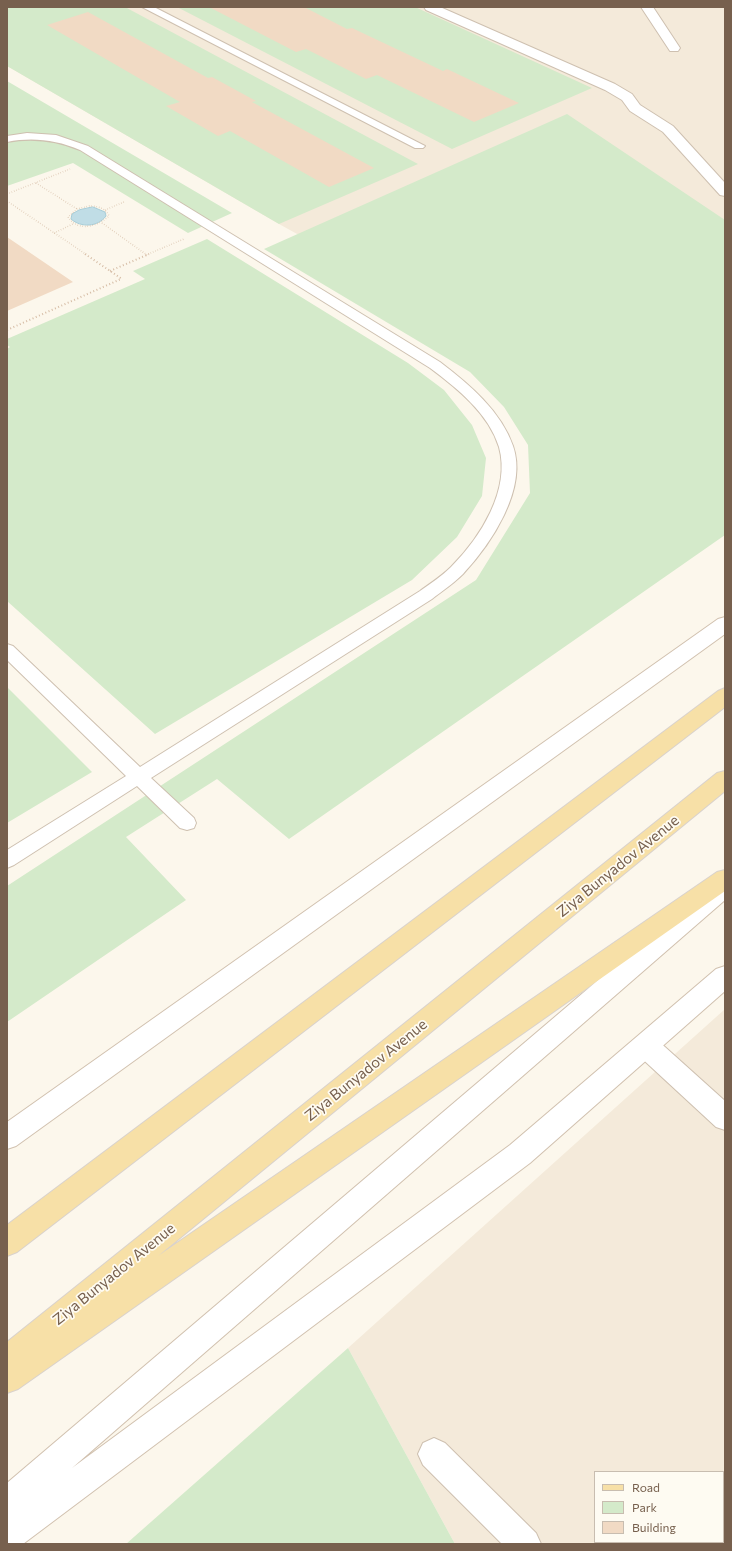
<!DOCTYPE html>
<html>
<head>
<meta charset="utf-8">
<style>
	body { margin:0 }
	#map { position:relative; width:732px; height:1551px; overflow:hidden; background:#fcf7ec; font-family:Commissioner,sans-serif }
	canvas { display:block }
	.frame { position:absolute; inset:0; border:8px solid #77604e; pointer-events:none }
	.legend { position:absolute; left:594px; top:1471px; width:130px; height:72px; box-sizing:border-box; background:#fefbf2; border:1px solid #c8bdb0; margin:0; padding:5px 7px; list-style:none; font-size:12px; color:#77604e }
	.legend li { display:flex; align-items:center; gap:8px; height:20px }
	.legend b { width:20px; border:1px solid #c8bdb0 }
</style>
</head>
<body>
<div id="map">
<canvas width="732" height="1551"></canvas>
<div class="frame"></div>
<ul class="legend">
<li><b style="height:5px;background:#f7e0a7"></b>Road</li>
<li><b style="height:11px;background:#d4eaca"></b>Park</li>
<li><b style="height:11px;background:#f1dac4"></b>Building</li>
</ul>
</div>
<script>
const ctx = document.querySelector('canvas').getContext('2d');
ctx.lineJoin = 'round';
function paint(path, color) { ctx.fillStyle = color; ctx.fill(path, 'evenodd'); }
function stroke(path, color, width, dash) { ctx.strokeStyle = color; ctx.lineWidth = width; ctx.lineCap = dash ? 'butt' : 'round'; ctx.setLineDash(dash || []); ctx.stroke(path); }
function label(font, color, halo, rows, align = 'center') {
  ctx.font = font + ' Commissioner,sans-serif'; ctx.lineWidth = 3.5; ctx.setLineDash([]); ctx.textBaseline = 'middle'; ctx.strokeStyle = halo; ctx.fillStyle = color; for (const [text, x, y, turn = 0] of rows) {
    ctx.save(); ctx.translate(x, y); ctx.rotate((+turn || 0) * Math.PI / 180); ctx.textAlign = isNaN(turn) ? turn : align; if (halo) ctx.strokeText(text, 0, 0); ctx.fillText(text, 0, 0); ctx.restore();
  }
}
paint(new Path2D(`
	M 7,7 L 725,7 L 725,470 L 279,224 L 7,66 Z
	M 725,1009 L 725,1544 L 455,1544 L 348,1348 ZM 595,1472 L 723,1472 L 723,1542 L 595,1542 Z`), '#f4eada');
paint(new Path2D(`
	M 7,7 L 125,7 L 418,164 L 279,224 L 7,66 Z
	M 177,7 L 415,7 L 592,88 L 452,149 Z
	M 7,81 L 232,213 L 188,233 L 73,163 L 7,186 Z
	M 567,114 L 725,220 L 725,535 L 289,839 L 217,779 L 126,837 L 186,900 L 7,1022 L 7,886 L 476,580 L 530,493 L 528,445 L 504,407 L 470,372 L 264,249 Z
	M 207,239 L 408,363 L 444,390 L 472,425 L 486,458 L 482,496 L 457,537 L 412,580 L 155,734 L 7,601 L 7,349 L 10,347 L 7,345 L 7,339 L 145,279 L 133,271 Z
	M 7,687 L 92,772 L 7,823 Z
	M 348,1348 L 455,1544 L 126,1544 Z`), '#d4eaca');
const water = new Path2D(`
	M 93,207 L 105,212 L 106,216 C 98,227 81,228 71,219 L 72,214 L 79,210 Z`);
paint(water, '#c0dde6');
stroke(water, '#a6ccd7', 1);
paint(new Path2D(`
	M 209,7 L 304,7 L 347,29 L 352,28 L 443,71 L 447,69 L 519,103 L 474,122 L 377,75 L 366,79 L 306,49 L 296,52 Z
	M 88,12 L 208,78 L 212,77 L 256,101 L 252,102 L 374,168 L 329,187 L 230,131 L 218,136 L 166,106 L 180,102 L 47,25 Z
	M 7,237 L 73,282 L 7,311 Z`), '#f1dac4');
const service = new Path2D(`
	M 142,7 L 154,7 L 425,146 L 423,148 L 415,148 Z
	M 27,133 L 56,135 L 88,146 L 440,362 C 469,384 501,411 513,446 C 528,489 491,544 463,574 C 453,584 442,591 432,599 L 151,778 L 194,818 L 196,823 L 194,828 L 187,830 L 180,828 L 137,786 L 14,865 L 7,868 L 7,850 L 126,776 L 7,660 L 7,644 L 13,646 L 140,767 L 420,591 C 431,583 442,576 451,567 C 480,538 511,490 499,447 C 489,414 457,388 430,368 L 80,150 C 56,140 33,137 7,142 L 7,136 Z`);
const minor = new Path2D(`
	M 424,7 L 440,7 L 615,84 L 632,94 L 640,105 L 673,126 L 725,183 L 725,196 L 720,195 L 663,132 L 630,111 L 622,100 L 605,90 L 426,10 Z
	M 641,7 L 653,7 L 680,48 L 678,51 L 670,51 Z
	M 646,1035 L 655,1038 L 725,1101 L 725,1130 L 716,1127 L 637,1054 L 633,1046 L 637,1038 Z
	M 434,1438 L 445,1443 L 536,1533 L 541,1544 L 502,1544 L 423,1465 L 418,1454 L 423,1443 Z`);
const secondary = new Path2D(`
	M 725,617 L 725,634 L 16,1146 L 7,1149 L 7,1122 L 718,619 Z
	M 725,877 L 725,900 L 72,1468 L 510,1145 L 716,969 L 725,966 L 725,991 L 530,1163 L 23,1544 L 7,1544 L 7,1483 L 717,879 Z`);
const primary = new Path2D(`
	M 725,688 L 725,707 L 17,1252 L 7,1256 L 7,1225 L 718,691 Z
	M 725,771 L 725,791 L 158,1256 L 717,872 L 725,870 L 725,891 L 18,1389 L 7,1393 L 7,1342 L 717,773 Z`);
stroke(service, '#cec0b0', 2);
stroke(minor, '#cec0b0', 2);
stroke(secondary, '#d1c1af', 2);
stroke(primary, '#d9d2cd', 2);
stroke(new Path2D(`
	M 36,183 L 77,209
	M 7,194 L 70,169
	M 7,201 L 87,255
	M 89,206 C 97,206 106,208 109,216 C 97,227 78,232 68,217 L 77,209 Z
	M 105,210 L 124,202
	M 102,223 L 147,255
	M 54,233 L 73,224
	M 146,255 L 184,239`), '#d6bda6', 1.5, [0.5, 2]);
stroke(new Path2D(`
	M 85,254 L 122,279
	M 110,271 L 149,254
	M 7,330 L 121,279`), '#d6bda6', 2, [1, 2.5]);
paint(service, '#fff');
paint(minor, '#fff');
paint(secondary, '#fff');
paint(primary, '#f7e0a7');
label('15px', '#77604e', '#fefbf2', [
	["Ziya Bunyadov Avenue",618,866,-39],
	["Ziya Bunyadov Avenue",366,1070,-39],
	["Ziya Bunyadov Avenue",114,1274,-39]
]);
</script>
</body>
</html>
